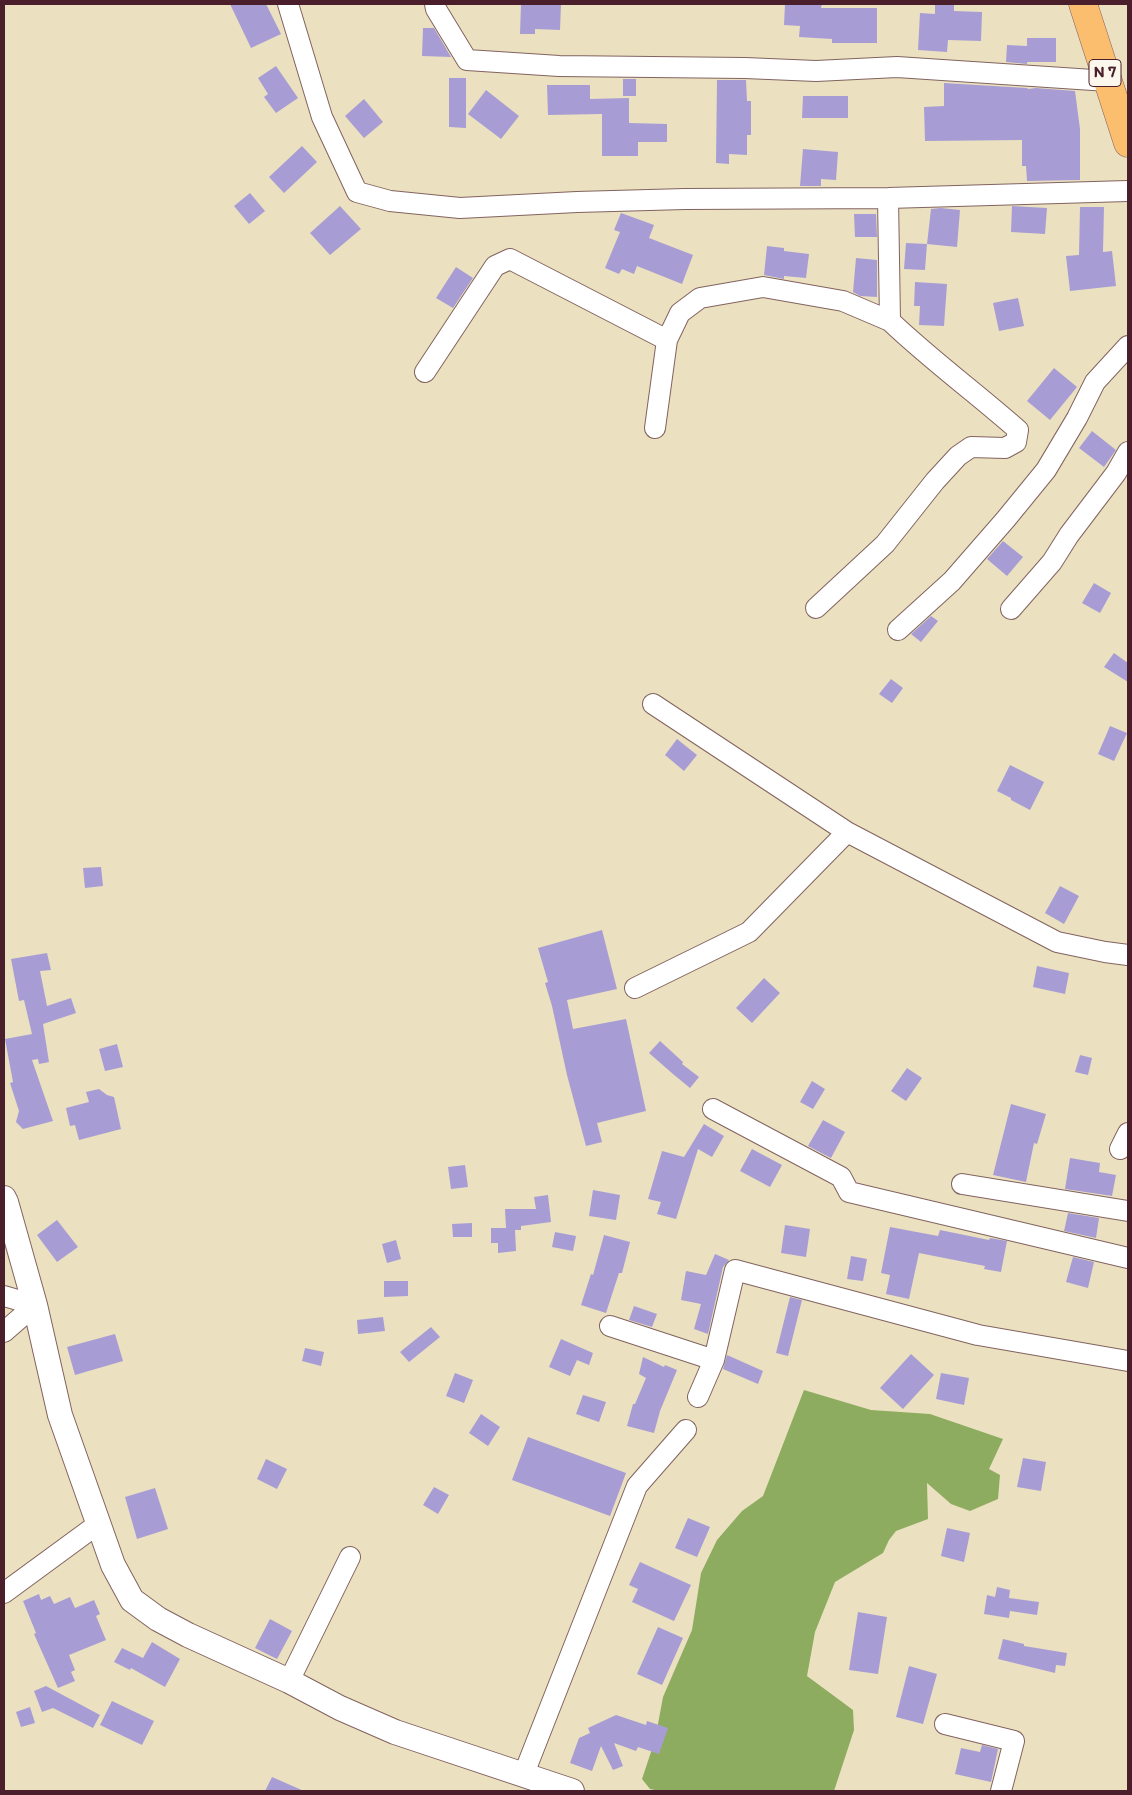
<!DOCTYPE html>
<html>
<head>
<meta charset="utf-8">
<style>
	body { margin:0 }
	#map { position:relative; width:1132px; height:1795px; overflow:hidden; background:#ebe1c0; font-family:Itim,sans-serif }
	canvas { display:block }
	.frame { position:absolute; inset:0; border:5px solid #4a1f2b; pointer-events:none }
</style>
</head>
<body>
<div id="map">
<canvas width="1132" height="1795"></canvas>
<div class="frame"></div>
</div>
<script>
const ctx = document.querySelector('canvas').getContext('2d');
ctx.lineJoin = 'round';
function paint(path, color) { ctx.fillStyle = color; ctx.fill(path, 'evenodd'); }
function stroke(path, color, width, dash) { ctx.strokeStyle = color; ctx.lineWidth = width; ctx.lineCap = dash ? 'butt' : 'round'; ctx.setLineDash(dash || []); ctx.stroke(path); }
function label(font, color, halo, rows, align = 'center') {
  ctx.font = font + ' Itim,sans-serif'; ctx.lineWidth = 5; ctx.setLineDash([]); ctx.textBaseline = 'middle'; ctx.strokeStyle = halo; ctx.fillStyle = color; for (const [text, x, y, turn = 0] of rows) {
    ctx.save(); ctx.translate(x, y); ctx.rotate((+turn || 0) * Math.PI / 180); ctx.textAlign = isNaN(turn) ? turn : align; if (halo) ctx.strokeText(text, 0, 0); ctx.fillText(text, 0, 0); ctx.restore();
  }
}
paint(new Path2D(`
	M 804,1390 L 871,1410 L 930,1414 L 1003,1439 L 989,1469 L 1000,1475 L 998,1499 L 970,1511 L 951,1504 L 927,1483 L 928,1519 L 896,1531 L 889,1540 L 883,1553 L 835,1582 L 815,1632 L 807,1676 L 853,1710 L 854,1730 L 834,1791 L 660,1791 L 650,1789 L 642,1779 L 655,1740 L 663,1697 L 692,1630 L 701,1573 L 717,1540 L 742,1511 L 763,1496 Z`), '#8dac60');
paint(new Path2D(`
	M 230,4 L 266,4 L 281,34 L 251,48 Z
	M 521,4 L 561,4 L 560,30 L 535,29 L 535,34 L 520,34 Z
	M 785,4 L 822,4 L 821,8 L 877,8 L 877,43 L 832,43 L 832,39 L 799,37 L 800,26 L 784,25 Z
	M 935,4 L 954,4 L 954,11 L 982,12 L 981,41 L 948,40 L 947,52 L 918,50 L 920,13 L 935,14 Z
	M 423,28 L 434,28 L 451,57 L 422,56 Z
	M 1027,38 L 1056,38 L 1056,62 L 1027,62 L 1027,64 L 1006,62 L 1007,45 L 1027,46 Z
	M 276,66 L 298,98 L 276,113 L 264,97 L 268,94 L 258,78 Z
	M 449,78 L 466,78 L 466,128 L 449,127 Z
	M 623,79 L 636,79 L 636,96 L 623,96 Z
	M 717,80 L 746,80 L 747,101 L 751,101 L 751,135 L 747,135 L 747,155 L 729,154 L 729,164 L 716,163 Z
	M 944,83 L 1027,88 L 1028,89 L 1036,88 L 1075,91 L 1080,129 L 1080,180 L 1027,181 L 1026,166 L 1022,166 L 1022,140 L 925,141 L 924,107 L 944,106 Z
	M 547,85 L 590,85 L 590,99 L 629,98 L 629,123 L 667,124 L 667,142 L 638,142 L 638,156 L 602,156 L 602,114 L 548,115 Z
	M 486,90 L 519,116 L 501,139 L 468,114 Z
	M 803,96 L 848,96 L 848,118 L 802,118 Z
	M 364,99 L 383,122 L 364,138 L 345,116 Z
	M 302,146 L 317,162 L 284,193 L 269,177 Z
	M 803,149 L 838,152 L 836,180 L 821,179 L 821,186 L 800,186 Z
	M 250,193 L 265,211 L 249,224 L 234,206 Z
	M 340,206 L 361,229 L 330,255 L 310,233 Z
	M 1012,206 L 1047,208 L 1045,234 L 1011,232 Z
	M 1080,207 L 1104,207 L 1103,252 L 1112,251 L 1116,286 L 1070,291 L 1066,256 L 1079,255 Z
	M 941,208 L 960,210 L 957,247 L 927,244 L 931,209 Z
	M 621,213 L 654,225 L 649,238 L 693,255 L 682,284 L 637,266 L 634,274 L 622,269 L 619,274 L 605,268 L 620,232 L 614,230 Z
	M 854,214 L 876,214 L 877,237 L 855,237 Z
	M 906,243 L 927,244 L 925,270 L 904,269 Z
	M 767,246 L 784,248 L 784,251 L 809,254 L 806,278 L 784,276 L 784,279 L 764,275 Z
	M 856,258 L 877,260 L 877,297 L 860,296 L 853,292 Z
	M 456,267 L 473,278 L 453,308 L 436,298 Z
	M 915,282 L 947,284 L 944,326 L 919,325 L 920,306 L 914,306 Z
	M 1018,298 L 1024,326 L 999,331 L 993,303 Z
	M 1054,368 L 1077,387 L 1050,420 L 1027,401 Z
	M 1092,431 L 1116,450 L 1104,467 L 1079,448 Z
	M 1003,541 L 1023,557 L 1007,576 L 987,559 Z
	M 1094,583 L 1111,593 L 1100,613 L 1082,603 Z
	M 931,616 L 938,621 L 921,642 L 911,634 Z
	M 1114,653 L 1128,663 L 1128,682 L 1104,667 Z
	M 891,679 L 903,688 L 892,703 L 879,694 Z
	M 1110,726 L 1127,733 L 1114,761 L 1098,754 Z
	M 677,739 L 697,755 L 684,771 L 665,755 Z
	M 1010,765 L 1044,782 L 1030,810 L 1011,800 L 1011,798 L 997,791 Z
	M 101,867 L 103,886 L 85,888 L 83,868 Z
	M 1060,886 L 1079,896 L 1064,924 L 1045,913 Z
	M 602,930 L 617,989 L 567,1000 L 573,1029 L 626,1019 L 646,1111 L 597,1123 L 602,1142 L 586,1146 L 567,1075 L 552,1006 L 545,983 L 548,982 L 538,948 Z
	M 47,953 L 51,970 L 40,971 L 47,1006 L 71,998 L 76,1013 L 43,1024 L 49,1062 L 39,1064 L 38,1059 L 32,1060 L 53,1121 L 23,1129 L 16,1122 L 19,1111 L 10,1083 L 13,1082 L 5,1039 L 32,1034 L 24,1000 L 19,1001 L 11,959 Z
	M 1037,966 L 1069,973 L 1065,994 L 1033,987 Z
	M 764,978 L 780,993 L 752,1023 L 736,1008 Z
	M 660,1041 L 683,1062 L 682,1064 L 699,1077 L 690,1088 L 673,1074 L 649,1053 Z
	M 117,1044 L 123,1067 L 105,1071 L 99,1049 Z
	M 1080,1055 L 1092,1058 L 1088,1075 L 1075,1072 Z
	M 907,1068 L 922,1078 L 906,1101 L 891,1091 Z
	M 812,1081 L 825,1089 L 813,1109 L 800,1102 Z
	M 99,1089 L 107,1095 L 114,1097 L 121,1129 L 79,1140 L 75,1125 L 70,1126 L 66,1108 L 89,1102 L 86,1092 Z
	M 1011,1104 L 1046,1114 L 1037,1144 L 1034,1143 L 1026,1182 L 993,1175 Z
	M 823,1120 L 845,1132 L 831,1158 L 808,1146 Z
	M 704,1124 L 724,1136 L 712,1157 L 698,1149 L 676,1219 L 657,1214 L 661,1202 L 648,1199 L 662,1151 L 684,1157 Z
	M 752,1149 L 782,1165 L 770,1187 L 740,1171 Z
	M 1070,1158 L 1100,1163 L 1099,1172 L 1116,1175 L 1112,1196 L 1065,1189 Z
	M 465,1165 L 468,1187 L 451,1189 L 448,1167 Z
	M 593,1190 L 620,1195 L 616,1220 L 589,1216 Z
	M 548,1195 L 551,1222 L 521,1226 L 521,1230 L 515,1230 L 516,1251 L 498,1253 L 498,1243 L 491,1243 L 491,1228 L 506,1228 L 505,1209 L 536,1209 L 534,1197 Z
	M 1068,1213 L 1099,1218 L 1096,1238 L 1064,1231 Z
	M 57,1220 L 78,1247 L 57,1262 L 37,1235 Z
	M 472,1223 L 472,1237 L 453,1237 L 452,1224 Z
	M 785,1225 L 810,1229 L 806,1257 L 781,1253 Z
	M 890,1227 L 938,1236 L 940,1230 L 989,1240 L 990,1238 L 1007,1241 L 1001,1272 L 984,1269 L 985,1266 L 919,1253 L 909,1299 L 886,1294 L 890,1275 L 881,1273 Z
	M 555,1232 L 576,1236 L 573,1251 L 552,1247 Z
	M 604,1235 L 630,1242 L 622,1273 L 619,1273 L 606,1313 L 581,1305 L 591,1274 L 593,1275 Z
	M 396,1240 L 401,1259 L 387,1263 L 382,1244 Z
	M 715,1254 L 729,1260 L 723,1267 L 708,1334 L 694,1329 L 701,1304 L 681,1300 L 686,1271 L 706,1275 Z
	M 851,1256 L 867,1259 L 863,1281 L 847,1279 Z
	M 1073,1257 L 1094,1262 L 1088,1288 L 1066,1282 Z
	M 384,1281 L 408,1281 L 408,1296 L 384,1297 Z
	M 790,1297 L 802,1300 L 788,1356 L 776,1353 Z
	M 634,1306 L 657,1314 L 652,1327 L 629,1320 Z
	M 383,1317 L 385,1331 L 358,1334 L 357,1320 Z
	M 431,1327 L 440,1337 L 409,1362 L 400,1352 Z
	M 115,1334 L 123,1361 L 75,1375 L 67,1347 Z
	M 561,1339 L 593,1353 L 589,1365 L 577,1360 L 570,1376 L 549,1367 Z
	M 305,1348 L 324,1352 L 321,1366 L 302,1361 Z
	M 911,1354 L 934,1375 L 903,1409 L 880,1388 Z
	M 727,1355 L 763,1371 L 758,1384 L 723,1369 Z
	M 643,1357 L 664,1367 L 665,1365 L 677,1370 L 660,1411 L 654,1433 L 627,1426 L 633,1404 L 635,1404 L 646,1378 L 639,1374 Z
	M 455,1373 L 473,1380 L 464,1403 L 446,1396 Z
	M 941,1373 L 969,1378 L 964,1405 L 936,1399 Z
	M 583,1395 L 606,1402 L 599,1422 L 576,1414 Z
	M 481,1414 L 500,1427 L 488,1446 L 469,1433 Z
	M 528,1437 L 626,1473 L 610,1516 L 512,1480 Z
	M 1023,1458 L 1046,1462 L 1041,1491 L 1017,1487 Z
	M 266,1459 L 287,1469 L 277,1489 L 257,1479 Z
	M 434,1487 L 449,1495 L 438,1514 L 423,1505 Z
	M 155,1488 L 168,1529 L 137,1539 L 125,1497 Z
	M 688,1518 L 710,1527 L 697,1557 L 675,1548 Z
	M 947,1528 L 970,1533 L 964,1562 L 941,1556 Z
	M 640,1562 L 691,1585 L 674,1621 L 632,1602 L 638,1589 L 629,1585 Z
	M 997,1587 L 1010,1590 L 1009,1598 L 1039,1602 L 1037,1615 L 1010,1611 L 1009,1618 L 984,1614 L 987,1595 L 995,1597 Z
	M 39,1594 L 41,1600 L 50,1596 L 54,1604 L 70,1597 L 75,1608 L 94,1600 L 100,1614 L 96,1616 L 106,1640 L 69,1655 L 75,1670 L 71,1672 L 75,1681 L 58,1688 L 34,1634 L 36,1633 L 23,1601 Z
	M 858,1612 L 887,1617 L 878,1674 L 849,1670 Z
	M 270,1619 L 292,1631 L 277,1659 L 255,1648 Z
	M 658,1627 L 683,1638 L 662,1685 L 637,1674 Z
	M 1003,1639 L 1024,1644 L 1024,1646 L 1067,1653 L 1065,1666 L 1056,1665 L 1055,1673 L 998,1659 Z
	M 152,1642 L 180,1659 L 165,1687 L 131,1668 L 130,1670 L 114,1662 L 122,1648 L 143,1658 Z
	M 909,1666 L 937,1674 L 923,1724 L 896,1717 Z
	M 46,1686 L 100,1715 L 93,1728 L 53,1708 L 42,1712 L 34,1691 Z
	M 112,1701 L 154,1721 L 142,1745 L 100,1725 Z
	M 30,1707 L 35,1723 L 21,1727 L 16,1712 Z
	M 616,1715 L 646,1725 L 647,1721 L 668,1728 L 659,1754 L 638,1747 L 636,1751 L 614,1743 L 623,1766 L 613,1770 L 601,1746 L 592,1771 L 570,1763 L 579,1738 L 590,1733 L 588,1728 Z
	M 982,1745 L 998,1749 L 991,1782 L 955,1774 L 961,1748 L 980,1752 Z
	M 272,1777 L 304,1791 L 265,1791 Z`), '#a79dd4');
const minor = new Path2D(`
	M 288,4 L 322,117 L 357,192 L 390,201 L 460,208 L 577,202 L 685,199 L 888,198 L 1128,191
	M 435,4 L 436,9 L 467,60 L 559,66 L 745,68 L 816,71 L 897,67 L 1108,81
	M 425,372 L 495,266 L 510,259 L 667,340
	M 655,428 L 667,340 L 680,313 L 700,298 L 763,287 L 843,301 L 890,321
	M 816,608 L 885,544 L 935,481 L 958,456 L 971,447 L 1005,448 L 1016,442 L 1018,430 C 976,393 931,360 890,321 L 888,198
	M 1011,609 L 1052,562 L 1069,535 L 1116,473 L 1128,452
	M 898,630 L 952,581 L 1006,519 L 1046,470 L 1077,418 L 1095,382 L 1128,346
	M 653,704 L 847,832 L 1057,942 L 1105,952 L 1128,955
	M 635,988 L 749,932 L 847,832
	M 713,1109 L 841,1177 L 849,1192 L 1128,1258
	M 1120,1149 L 1128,1133
	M 962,1184 L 1128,1211
	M 4,1296 L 35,1305 L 4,1332
	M 610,1326 L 714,1360
	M 698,1397 L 714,1360 L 735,1270 L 978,1335 L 1128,1361
	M 4,1593 L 98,1524
	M 289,1681 L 350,1557
	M 945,1724 L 1014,1741 L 1001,1791
	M 523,1776 L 637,1486 L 686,1430`);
const tertiary = new Path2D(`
	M 4,1198 L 6,1202 L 35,1305 L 60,1415 L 113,1565 L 132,1600 L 158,1619 L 188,1635 L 289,1681 L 340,1708 L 395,1732 L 572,1791`);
const primary = new Path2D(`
	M 1083,4 L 1128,143`);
stroke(minor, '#82635f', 22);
stroke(tertiary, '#82635f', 26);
stroke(primary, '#82635f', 29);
stroke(minor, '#fff', 20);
stroke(tertiary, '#fff', 24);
stroke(primary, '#fbbd6e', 28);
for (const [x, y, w] of [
	[1105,73,32]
]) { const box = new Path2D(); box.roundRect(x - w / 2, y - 13.5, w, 27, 4); ctx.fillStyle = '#fbf7ec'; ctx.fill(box); stroke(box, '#4a1f2b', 1); }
label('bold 16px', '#4a1f2b', null, [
	["N 7",1105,73]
]);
</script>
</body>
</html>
